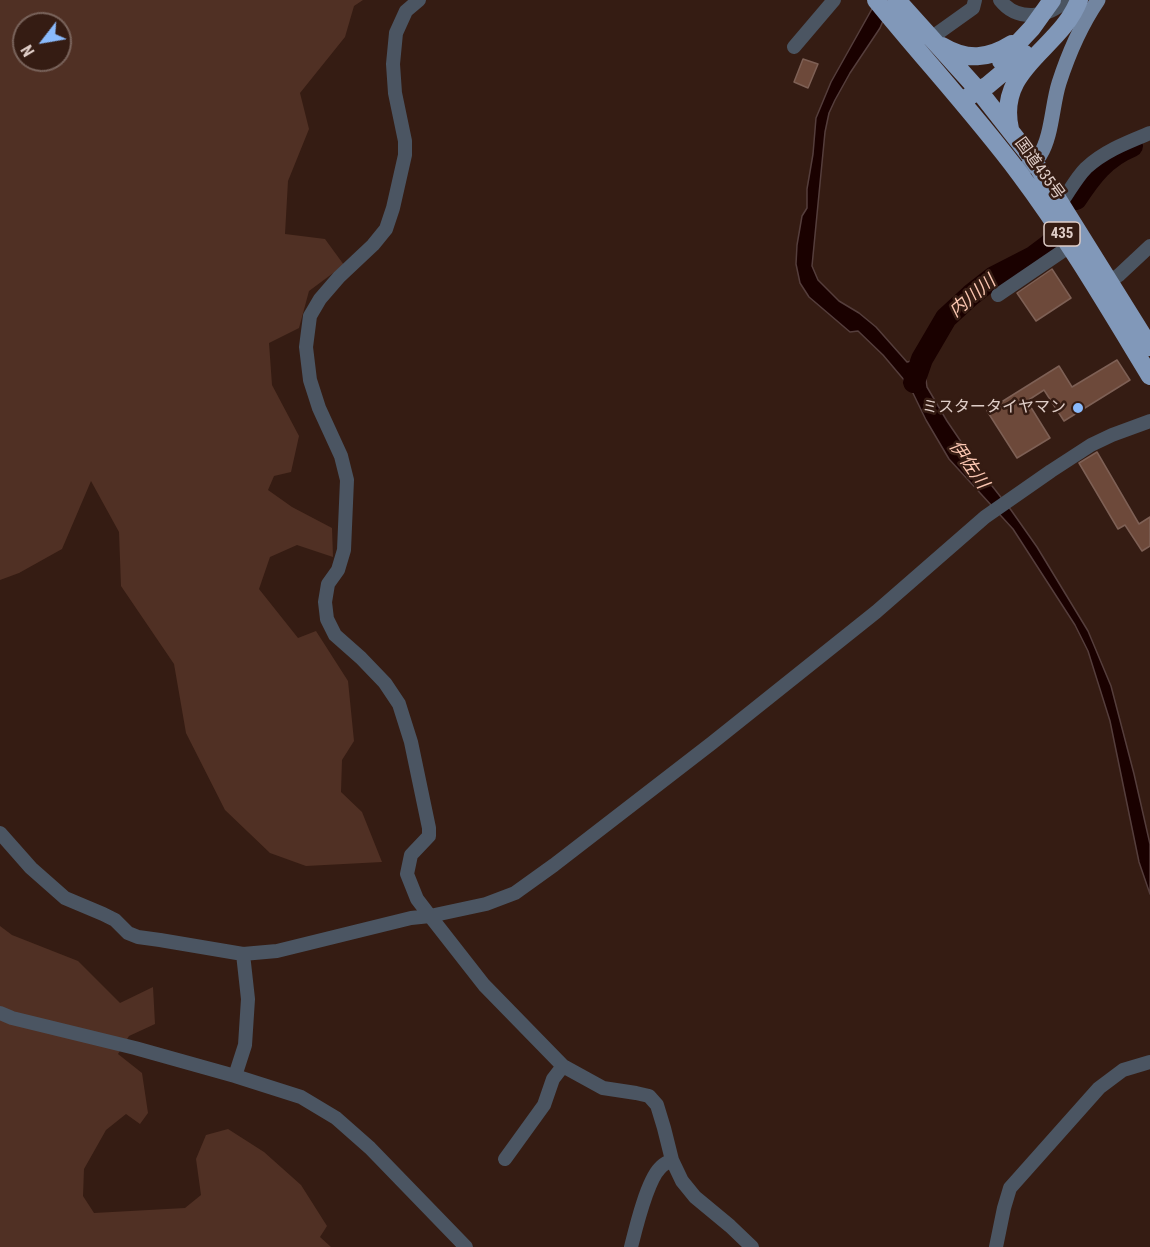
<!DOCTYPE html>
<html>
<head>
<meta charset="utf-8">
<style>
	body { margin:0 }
	#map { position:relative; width:1150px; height:1247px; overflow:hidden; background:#351c13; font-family:"Roboto Condensed",sans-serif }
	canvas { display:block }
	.north { position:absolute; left:12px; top:12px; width:60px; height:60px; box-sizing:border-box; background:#351c13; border:2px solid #79635b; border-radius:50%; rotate:239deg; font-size:16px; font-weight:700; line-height:24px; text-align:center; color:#dfcdc7 }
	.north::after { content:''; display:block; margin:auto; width:21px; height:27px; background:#8abafc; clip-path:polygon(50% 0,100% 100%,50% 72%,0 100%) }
</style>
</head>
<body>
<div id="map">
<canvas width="1150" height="1247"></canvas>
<div class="north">N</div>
</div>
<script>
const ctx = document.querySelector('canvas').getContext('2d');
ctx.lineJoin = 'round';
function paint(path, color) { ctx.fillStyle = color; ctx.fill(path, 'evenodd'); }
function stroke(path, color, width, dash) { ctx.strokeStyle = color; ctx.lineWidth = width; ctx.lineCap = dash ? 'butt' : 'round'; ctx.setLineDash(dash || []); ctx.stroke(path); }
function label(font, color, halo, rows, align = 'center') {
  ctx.font = font + ' "Roboto Condensed","Noto Sans JP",sans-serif'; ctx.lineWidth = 5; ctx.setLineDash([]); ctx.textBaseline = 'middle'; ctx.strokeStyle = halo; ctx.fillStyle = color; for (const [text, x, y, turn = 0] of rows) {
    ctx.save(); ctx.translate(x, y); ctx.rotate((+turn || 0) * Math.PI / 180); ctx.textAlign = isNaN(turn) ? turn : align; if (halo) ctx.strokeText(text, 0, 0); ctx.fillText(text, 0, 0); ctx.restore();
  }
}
paint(new Path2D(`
	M 0,0 L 363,0 L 354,6 L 345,37 L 300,93 L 309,129 L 288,181 L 285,234 L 325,239 L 344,265 L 309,291 L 299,328 L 269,343 L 272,385 L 299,436 L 291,472 L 274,476 L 268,490 L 292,507 L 332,528 L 333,557 L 297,545 L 270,557 L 259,589 L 298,638 L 316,631 L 348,681 L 354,741 L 342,760 L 341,792 L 362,812 L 382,862 L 306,866 L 270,853 L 225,810 L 186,733 L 174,664 L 121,586 L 119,532 L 91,481 L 62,549 L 19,573 L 0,580 ZM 24,24 L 60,24 L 60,60 L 24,60 Z
	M 0,926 L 12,935 L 78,961 L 120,1003 L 153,987 L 155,1024 L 129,1036 L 118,1054 L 142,1073 L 148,1113 L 140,1124 L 126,1114 L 106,1130 L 84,1169 L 83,1196 L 94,1213 L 185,1208 L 201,1195 L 196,1159 L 206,1135 L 228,1129 L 264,1152 L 301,1185 L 327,1226 L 320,1237 L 331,1247 L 0,1247 Z`), '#503024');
const water = new Path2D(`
	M 877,0 L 892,0 L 880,28 L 850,73 L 835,100 L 829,113 L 825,132 L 812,266 L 818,280 L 839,301 L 859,313 L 876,327 L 907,362 L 916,360 L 925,372 L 927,387 L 947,421 L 985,477 L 1011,510 L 1037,547 L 1088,631 L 1111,686 L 1134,774 L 1150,844 L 1150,894 L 1139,862 L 1110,721 L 1088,651 L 1075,625 L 1013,529 L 949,459 L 926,420 L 910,387 L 883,355 L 858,331 L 850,332 L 809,297 L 800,283 L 796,264 L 797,245 L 802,216 L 807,208 L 807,189 L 813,154 L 816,118 L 831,82 Z`);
paint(water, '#1a0100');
stroke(water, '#553e3c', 1.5);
stroke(new Path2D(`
	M 1076,199 C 1091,176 1105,157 1132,146
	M 914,382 L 922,359 L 946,318 L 971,295 L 994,277 L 1033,257 L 1049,245 L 1058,235`), '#1a0100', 22);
const building = new Path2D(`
	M 803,59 L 818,64 L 808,88 L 794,82 Z
	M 1052,269 L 1071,298 L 1036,321 L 1017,293 Z
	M 1117,360 L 1130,380 L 1064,421 L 1044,390 L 1027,401 L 1050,438 L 1017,458 L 987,411 L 1059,366 L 1072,387 Z
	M 1097,452 L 1139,524 L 1150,517 L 1150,546 L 1142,551 L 1125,525 L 1118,529 L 1079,463 Z`);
paint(building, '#6d493a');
stroke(building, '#7e6055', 1.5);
stroke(new Path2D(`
	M 419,0 L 406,11 L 396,33 L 393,64 L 395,93 L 405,141 L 405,155 L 393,208 L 386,229 L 373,245 L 339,277 L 320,299 L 310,316 L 306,347 L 310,380 L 319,408 L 341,456 L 347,480 L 344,550 L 338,570 L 328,584 L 325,602 L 327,619 L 335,635 L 361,658 L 385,683 L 399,704 L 411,742 L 429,828 L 429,836 L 411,855 L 407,874 L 417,899 L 430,916 L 484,985 L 563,1066 L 603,1088 L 636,1093 L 649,1096 L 657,1105 L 664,1128 L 672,1160 L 682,1181 L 695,1197 L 730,1226 L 752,1247
	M 1000,0 C 1017,22 1048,18 1066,0
	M 931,38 L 973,8 L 975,0
	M 794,47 L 834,0
	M 1061,203 C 1069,192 1076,178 1086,168 C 1104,151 1128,142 1150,133
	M 1110,281 L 1119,275 L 1150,246
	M 998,295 L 1070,246
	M 0,833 L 31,868 L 65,898 L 103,914 L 115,920 L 128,933 L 138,937 L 160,940 L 243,954
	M 0,1013 L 12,1018 L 135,1048 L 235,1076 L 301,1097 L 336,1118 L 370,1148 L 466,1247
	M 235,1076 L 245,1045 L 248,999 L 243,954 L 277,951 L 411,918 L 430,916 L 486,904 L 515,893 L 554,865 L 712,743 L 876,612 L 985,517 L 1051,471 L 1091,445 L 1112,435 L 1150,421
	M 505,1159 L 544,1105 L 553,1079 L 563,1066
	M 631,1247 C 636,1227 647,1181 660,1168 C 663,1164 668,1162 672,1160
	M 996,1247 L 1004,1208 L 1010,1188 L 1099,1088 L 1123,1070 L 1150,1062`), '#4b5562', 14);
stroke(new Path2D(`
	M 1019,173 C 1026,167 1034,162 1040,155 C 1052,136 1052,105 1059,83 C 1068,55 1081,25 1098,0`), '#7285a0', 15);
stroke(new Path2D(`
	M 876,0 C 923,58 974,113 1019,173 C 1067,237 1108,307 1150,376
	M 897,0 L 979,91 L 1034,161 L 1150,347
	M 942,46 C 967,61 988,59 1012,44
	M 1001,61 L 1032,28 L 1052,0
	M 968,97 L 988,85 L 1025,54
	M 1010,129 C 996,67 1060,50 1079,0`), '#8198b9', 18);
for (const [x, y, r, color] of [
	[1078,408,6,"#8abafc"]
]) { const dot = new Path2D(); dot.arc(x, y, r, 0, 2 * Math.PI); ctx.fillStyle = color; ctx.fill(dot); stroke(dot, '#351c13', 2); }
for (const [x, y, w] of [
	[1062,234,36]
]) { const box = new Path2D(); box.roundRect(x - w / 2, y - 12, w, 24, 4.5); ctx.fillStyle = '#351c13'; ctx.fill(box); stroke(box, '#dfcdc7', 1.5); }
label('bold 15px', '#dfcdc7', null, [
	["435",1062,234]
]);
label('16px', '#dfcdc7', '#351c13', [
	["国道435号",1039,169,54]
]);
label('16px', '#dfcdc7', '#351c13', [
	["ミスタータイヤマン",1066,408]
], 'right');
label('italic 18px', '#fbc6b1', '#351c13', [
	["内川川",973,297,-40],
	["伊佐川",968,465,55]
]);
</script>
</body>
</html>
